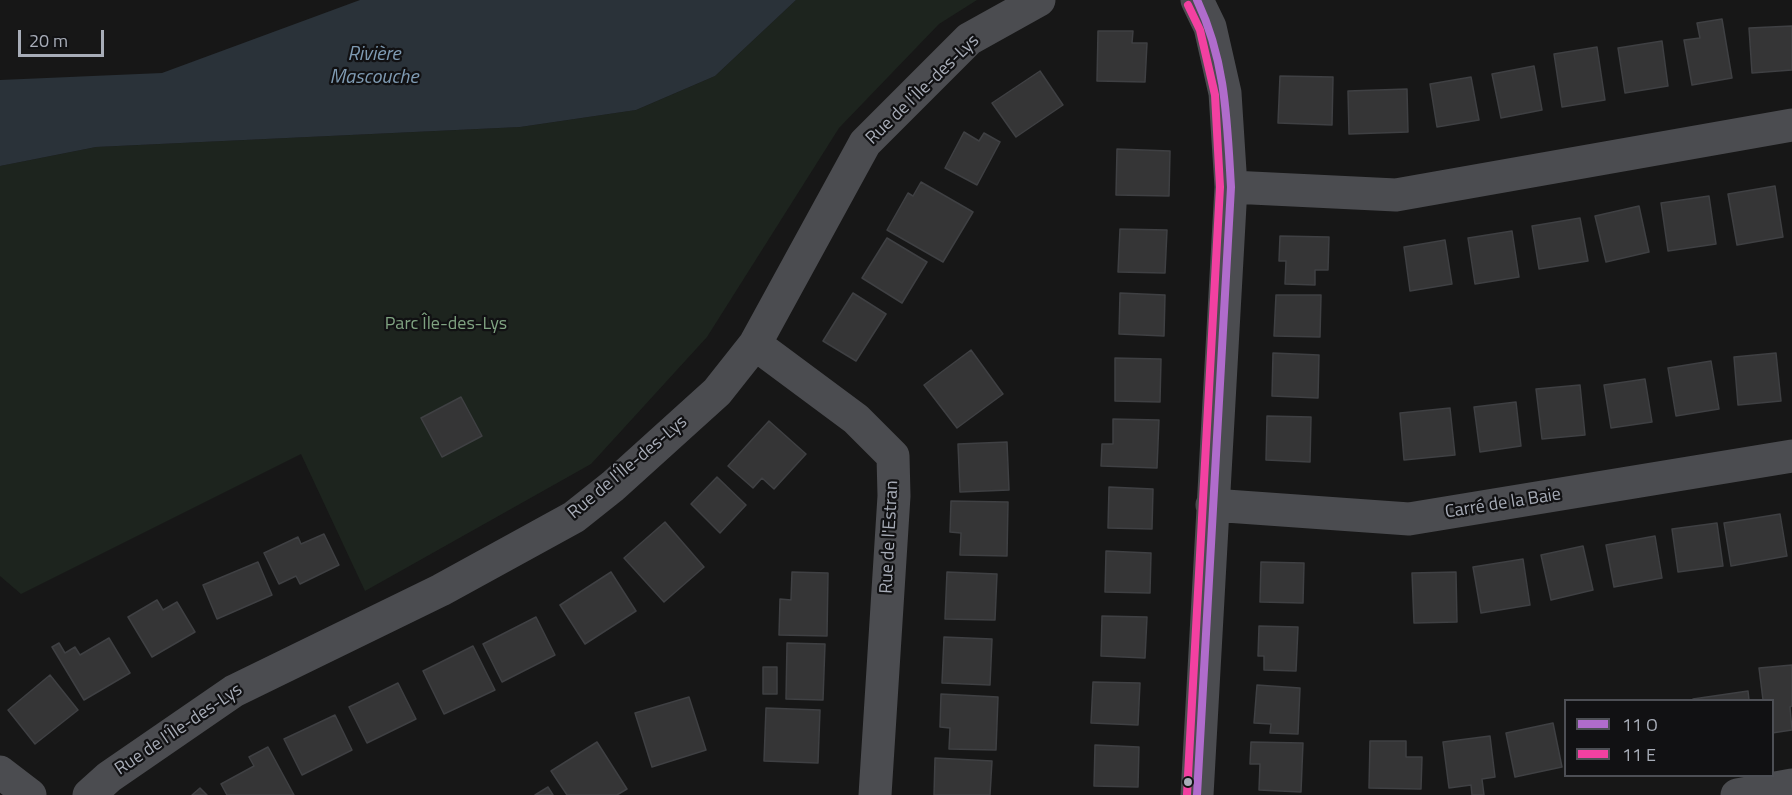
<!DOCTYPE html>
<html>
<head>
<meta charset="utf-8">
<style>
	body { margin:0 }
	#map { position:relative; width:1792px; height:795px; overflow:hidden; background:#171717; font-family:"Titillium Web",sans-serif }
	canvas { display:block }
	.legend { position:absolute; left:1564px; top:699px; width:210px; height:78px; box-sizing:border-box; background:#111113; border:2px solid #4d4f55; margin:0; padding:8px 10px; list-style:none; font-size:18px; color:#a8adb8 }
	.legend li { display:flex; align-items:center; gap:12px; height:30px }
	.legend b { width:30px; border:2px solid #4d4f55 }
	.scale { position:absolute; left:18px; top:30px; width:86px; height:27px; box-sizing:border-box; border:3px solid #a8adb8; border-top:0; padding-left:8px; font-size:18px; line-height:21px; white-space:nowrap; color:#a8adb8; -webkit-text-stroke:4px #111113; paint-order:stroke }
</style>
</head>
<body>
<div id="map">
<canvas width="1792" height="795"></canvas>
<ul class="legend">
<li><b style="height:8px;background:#b06ccc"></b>11 O</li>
<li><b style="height:8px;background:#f240a1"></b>11 E</li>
</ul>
<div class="scale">20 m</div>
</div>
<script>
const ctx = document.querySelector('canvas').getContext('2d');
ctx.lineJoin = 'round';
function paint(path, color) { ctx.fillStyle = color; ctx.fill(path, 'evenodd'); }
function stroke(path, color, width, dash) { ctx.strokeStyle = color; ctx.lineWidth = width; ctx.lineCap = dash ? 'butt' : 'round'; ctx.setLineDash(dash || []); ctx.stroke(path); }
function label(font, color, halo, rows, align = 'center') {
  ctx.font = font + ' "Titillium Web",sans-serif'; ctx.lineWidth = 4.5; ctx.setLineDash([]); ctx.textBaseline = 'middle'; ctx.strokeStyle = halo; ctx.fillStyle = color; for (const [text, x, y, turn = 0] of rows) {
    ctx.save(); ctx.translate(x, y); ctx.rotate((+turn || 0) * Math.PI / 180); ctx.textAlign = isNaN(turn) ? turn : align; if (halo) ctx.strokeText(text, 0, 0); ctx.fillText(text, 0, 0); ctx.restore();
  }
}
paint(new Path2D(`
	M 796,0 L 977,0 L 939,24 L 839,128 L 707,337 L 591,464 L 365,591 L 301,454 L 21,594 L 0,576 L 0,166 L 96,147 L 520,127 L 636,110 L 715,76 Z`), '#1d241e');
paint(new Path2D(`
	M 360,0 L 796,0 L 715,76 L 636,110 L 520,127 L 96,147 L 0,166 L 0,80 L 162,73 Z`), '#2a3239');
const building = new Path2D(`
	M 1722,19 L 1732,78 L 1692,85 L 1684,40 L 1700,38 L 1697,23 Z
	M 1792,26 L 1792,70 L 1752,73 L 1749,28 Z
	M 1098,31 L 1133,31 L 1132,43 L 1147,43 L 1145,82 L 1097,81 Z
	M 1662,41 L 1668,86 L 1625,93 L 1618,48 Z
	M 1597,47 L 1605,100 L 1562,107 L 1554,54 Z
	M 1534,66 L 1542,110 L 1501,118 L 1492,74 Z
	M 1040,71 L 1063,105 L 1016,137 L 992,103 Z
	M 1280,76 L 1333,77 L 1332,125 L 1278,123 Z
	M 1471,77 L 1479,120 L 1437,127 L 1430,84 Z
	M 1407,89 L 1408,132 L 1349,134 L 1348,91 Z
	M 964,132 L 979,141 L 984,133 L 1000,142 L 977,185 L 945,168 Z
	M 1117,149 L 1170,151 L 1169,196 L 1116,195 Z
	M 921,182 L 973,212 L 943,262 L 887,230 L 908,193 L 913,196 Z
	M 1775,186 L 1783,237 L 1737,245 L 1728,194 Z
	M 1709,196 L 1716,244 L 1668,251 L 1661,203 Z
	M 1639,206 L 1649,252 L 1606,262 L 1595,216 Z
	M 1580,218 L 1588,261 L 1539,269 L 1532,226 Z
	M 1120,229 L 1167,230 L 1165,273 L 1118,272 Z
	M 1512,231 L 1519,277 L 1475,284 L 1468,238 Z
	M 1280,236 L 1329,237 L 1328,270 L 1315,270 L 1315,285 L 1285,284 L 1286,261 L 1279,261 Z
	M 887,238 L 927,262 L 902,303 L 862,278 Z
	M 1445,240 L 1452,284 L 1410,291 L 1404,247 Z
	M 853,293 L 886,314 L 856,361 L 823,341 Z
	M 1120,293 L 1165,295 L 1164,336 L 1119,334 Z
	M 1276,295 L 1321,295 L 1320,337 L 1274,336 Z
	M 971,350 L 1003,394 L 957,428 L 924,385 Z
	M 1273,353 L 1319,355 L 1318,398 L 1272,396 Z
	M 1776,353 L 1781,401 L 1738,405 L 1734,357 Z
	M 1115,358 L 1161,359 L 1160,402 L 1115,401 Z
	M 1711,361 L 1719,409 L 1676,416 L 1668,368 Z
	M 1645,379 L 1652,422 L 1611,428 L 1604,385 Z
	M 1580,385 L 1585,435 L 1542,439 L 1536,389 Z
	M 461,397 L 482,436 L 442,457 L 421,418 Z
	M 1516,402 L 1521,446 L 1480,452 L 1474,407 Z
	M 1450,408 L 1455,455 L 1404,460 L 1400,413 Z
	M 1267,416 L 1311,417 L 1310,462 L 1266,460 Z
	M 1113,419 L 1159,420 L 1157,468 L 1101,466 L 1102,444 L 1113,444 Z
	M 769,421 L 806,454 L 774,489 L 762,478 L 753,488 L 728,466 Z
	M 1007,442 L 1009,490 L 960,492 L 958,444 Z
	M 717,477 L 746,505 L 720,533 L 691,504 Z
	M 1109,487 L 1153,489 L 1152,529 L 1108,528 Z
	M 951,501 L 1008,502 L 1007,556 L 960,555 L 961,533 L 950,532 Z
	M 1780,514 L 1787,556 L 1731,566 L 1724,523 Z
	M 665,522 L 704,567 L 664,602 L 624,558 Z
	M 1717,523 L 1723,566 L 1678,572 L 1672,529 Z
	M 324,534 L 339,565 L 300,584 L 296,576 L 279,584 L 264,553 L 298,537 L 301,544 Z
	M 1655,536 L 1662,578 L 1614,587 L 1606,545 Z
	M 1583,546 L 1593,590 L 1551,600 L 1541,555 Z
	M 1106,551 L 1151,553 L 1150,593 L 1105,592 Z
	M 1523,559 L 1530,605 L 1481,613 L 1473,567 Z
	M 258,562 L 272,595 L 217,619 L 203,585 Z
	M 1261,562 L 1304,563 L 1303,603 L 1260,602 Z
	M 611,572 L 636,611 L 585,644 L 560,605 Z
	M 792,572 L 828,573 L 827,636 L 779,635 L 780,599 L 791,600 Z
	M 947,572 L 997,574 L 995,620 L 945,619 Z
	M 1456,572 L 1457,622 L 1414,623 L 1412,573 Z
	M 157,600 L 163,610 L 177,602 L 195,632 L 152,657 L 128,617 Z
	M 1102,616 L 1147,617 L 1145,658 L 1101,656 Z
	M 536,617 L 555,655 L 502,682 L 483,644 Z
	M 1259,626 L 1298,627 L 1296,671 L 1264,670 L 1264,656 L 1258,656 Z
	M 944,637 L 992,639 L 990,685 L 942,683 Z
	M 109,638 L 130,673 L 84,700 L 52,647 L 59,643 L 65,653 L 75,647 L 80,655 Z
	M 787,643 L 825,644 L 823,700 L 786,699 Z
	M 473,646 L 495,690 L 444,714 L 423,671 Z
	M 1792,665 L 1792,706 L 1790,707 L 1792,730 L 1772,733 L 1772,700 L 1763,700 L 1759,668 Z
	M 763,667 L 777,667 L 777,694 L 763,694 Z
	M 50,675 L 78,710 L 35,744 L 8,710 Z
	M 1093,682 L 1140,683 L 1138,725 L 1091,723 Z
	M 398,683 L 416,719 L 367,743 L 349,707 Z
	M 1257,685 L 1300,688 L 1298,734 L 1270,733 L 1271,724 L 1254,723 Z
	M 1748,691 L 1749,700 L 1694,700 L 1693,699 Z
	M 941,694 L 998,697 L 996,750 L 949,749 L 950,728 L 940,727 Z
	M 689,697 L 706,750 L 652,767 L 635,713 Z
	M 766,708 L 820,710 L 818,763 L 764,761 Z
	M 335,715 L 352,750 L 302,775 L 284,739 Z
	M 1553,723 L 1562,767 L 1515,777 L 1506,733 Z
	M 1490,736 L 1495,777 L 1482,779 L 1484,795 L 1472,795 L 1471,785 L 1449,788 L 1443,742 Z
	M 1370,741 L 1406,741 L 1406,757 L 1422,757 L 1421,789 L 1369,788 Z
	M 597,742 L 627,789 L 617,795 L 567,795 L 551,771 Z
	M 1251,742 L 1303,743 L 1301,792 L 1259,790 L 1260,764 L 1250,764 Z
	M 1095,745 L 1139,747 L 1138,787 L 1094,786 Z
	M 268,747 L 294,795 L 227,795 L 221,784 L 254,766 L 249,757 Z
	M 935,758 L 992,761 L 990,795 L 934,795 Z
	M 548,787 L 553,795 L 535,795 Z
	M 200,788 L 207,795 L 192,795 Z`);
paint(building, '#353536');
stroke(building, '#3f4043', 1.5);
stroke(new Path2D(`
	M 1197,0 L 1210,27 L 1225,93 L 1231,187 L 1197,795
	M 1231,187 L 1396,195 L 1792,125
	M 755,344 L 856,419 L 893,456 L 894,496 L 875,795
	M 1212,505 L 1409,519 L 1792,456
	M 0,772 L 30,795
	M 89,795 L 109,777 L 234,691 L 441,590 L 574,517 L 613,486 L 717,392 L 755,344 L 865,143 L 969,39 L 1039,0
	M 1737,795 L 1792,785`), '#4b4c50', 33);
stroke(new Path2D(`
	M 1197,0 C 1226,61 1227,121 1231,187 L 1197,795`), '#b06ccc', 8);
stroke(new Path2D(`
	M 1187,794 L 1220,187 L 1215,95 L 1200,30 L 1188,5`), '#f240a1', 8);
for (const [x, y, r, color] of [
	[1188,782,5,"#a8adb8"]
]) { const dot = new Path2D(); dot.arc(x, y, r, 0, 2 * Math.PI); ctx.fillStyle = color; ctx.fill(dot); stroke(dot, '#111113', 2); }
label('18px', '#a8adb8', '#111113', [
	["Rue de l'Île-des-Lys",923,90,-44],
	["Rue de l'Île-des-Lys",628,468,-40],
	["Carré de la Baie",1503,504,-9],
	["Rue de l'Estran",890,537,-87],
	["Rue de l'Île-des-Lys",179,730,-34]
]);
label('18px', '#7fa381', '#111113', [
	["Parc Île-des-Lys",446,325]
]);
label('italic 20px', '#7f9bb3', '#111113', [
	["Rivière",374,55],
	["Mascouche",374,78]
]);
</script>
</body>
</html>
